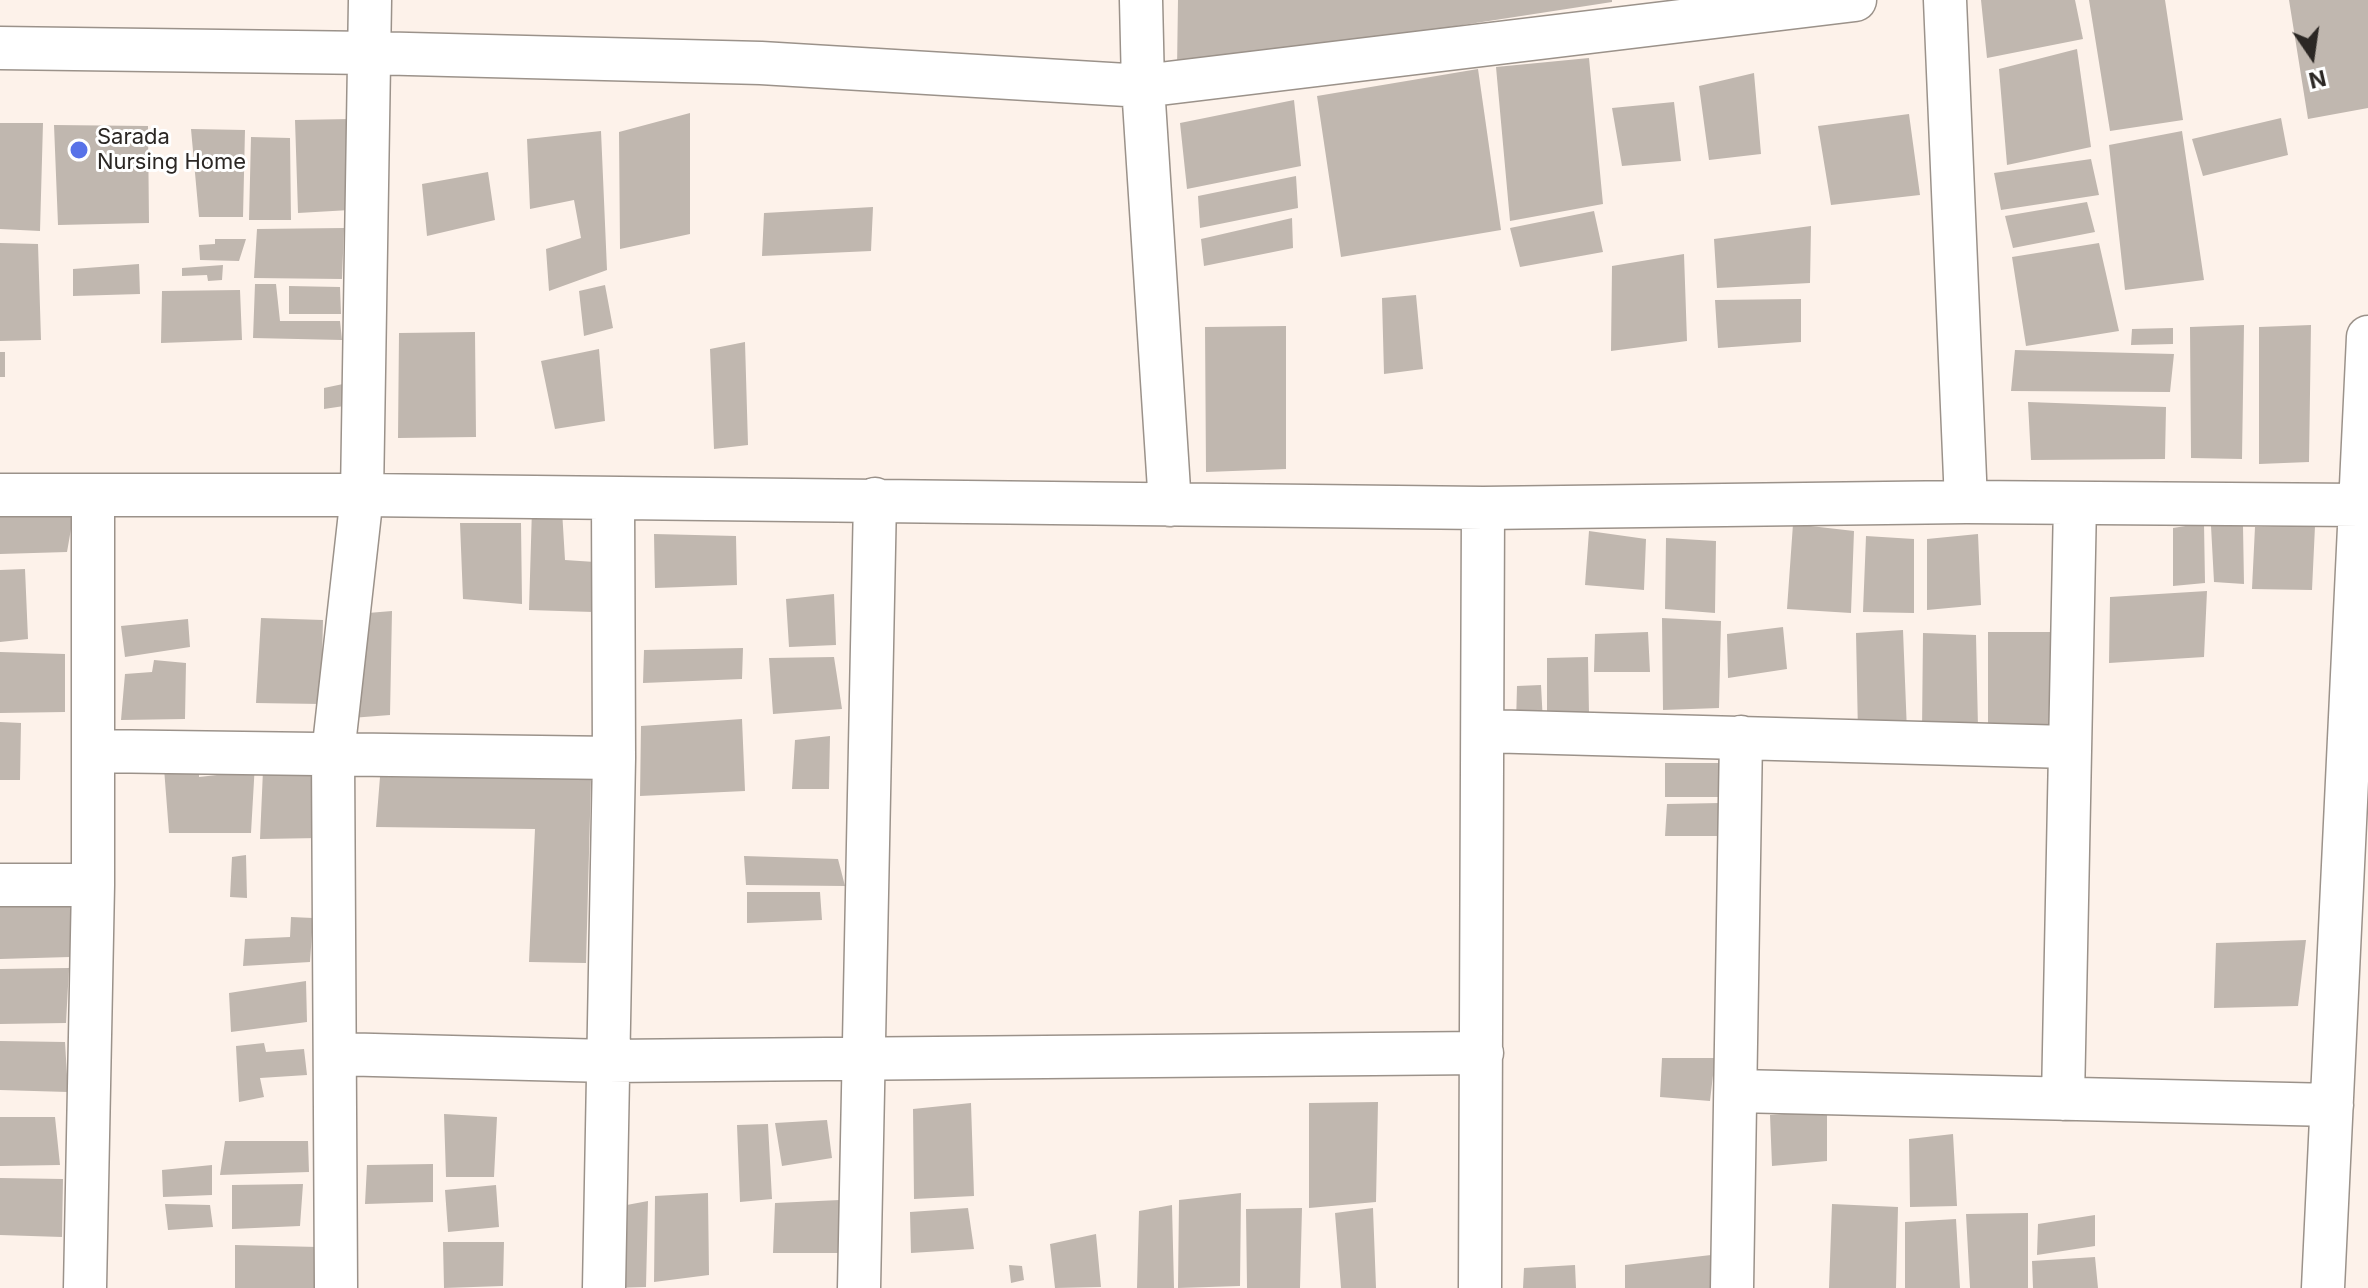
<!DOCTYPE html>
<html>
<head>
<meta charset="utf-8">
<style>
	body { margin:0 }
	#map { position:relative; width:2368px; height:1288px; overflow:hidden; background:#fdf2ea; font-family:Inter,sans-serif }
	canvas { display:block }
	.north { position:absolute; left:2272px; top:16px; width:80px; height:80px; -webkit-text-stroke:6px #fff; paint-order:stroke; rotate:167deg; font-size:22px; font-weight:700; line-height:32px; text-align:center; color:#2b2724 }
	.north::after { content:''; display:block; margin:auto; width:28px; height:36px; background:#2b2724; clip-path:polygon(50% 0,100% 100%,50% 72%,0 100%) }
</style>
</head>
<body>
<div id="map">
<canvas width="2368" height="1288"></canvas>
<div class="north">N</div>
</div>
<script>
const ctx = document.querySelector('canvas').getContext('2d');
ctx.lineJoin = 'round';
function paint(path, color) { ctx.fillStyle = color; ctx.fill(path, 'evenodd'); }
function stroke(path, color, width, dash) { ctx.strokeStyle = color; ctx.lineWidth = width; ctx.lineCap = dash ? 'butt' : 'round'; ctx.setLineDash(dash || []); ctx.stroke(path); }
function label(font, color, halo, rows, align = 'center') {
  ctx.font = font + ' Inter,sans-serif'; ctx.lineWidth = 6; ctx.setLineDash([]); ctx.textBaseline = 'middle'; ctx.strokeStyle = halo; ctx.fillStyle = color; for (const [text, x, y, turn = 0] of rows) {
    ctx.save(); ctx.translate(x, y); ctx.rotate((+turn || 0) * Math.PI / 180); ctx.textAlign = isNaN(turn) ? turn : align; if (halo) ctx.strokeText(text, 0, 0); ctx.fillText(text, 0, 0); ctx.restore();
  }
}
paint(new Path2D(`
	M 1178,0 L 1612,0 L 1612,2 L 1177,69 Z
	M 1981,0 L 2075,0 L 2083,39 L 1987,58 Z
	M 2089,0 L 2165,0 L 2183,120 L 2110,131 Z
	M 2289,0 L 2368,0 L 2368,108 L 2308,119 Z
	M 2077,49 L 2091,147 L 2007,165 L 1999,69 Z
	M 1589,58 L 1603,204 L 1510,221 L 1496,67 Z
	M 1478,69 L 1501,230 L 1341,257 L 1317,96 Z
	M 1754,73 L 1761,154 L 1709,160 L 1699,86 Z
	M 1294,100 L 1301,166 L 1187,189 L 1180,123 Z
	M 1674,102 L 1681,161 L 1622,166 L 1612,108 Z
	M 690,113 L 690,234 L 620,249 L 619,132 Z
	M 1909,114 L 1920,195 L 1831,205 L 1818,126 Z
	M 2281,118 L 2288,155 L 2203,176 L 2192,139 Z
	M 350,119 L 350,210 L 298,213 L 295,120 Z
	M 0,123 L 43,123 L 40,231 L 0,229 Z
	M 54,125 L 148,126 L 149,223 L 58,225 Z
	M 191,129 L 245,130 L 243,217 L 199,217 Z
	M 601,131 L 607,270 L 549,291 L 546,249 L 581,238 L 574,200 L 530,209 L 527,139 Z
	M 2182,131 L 2204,280 L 2125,290 L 2109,145 Z
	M 251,137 L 290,138 L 291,220 L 249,220 Z
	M 2091,159 L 2099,195 L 2001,210 L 1994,173 Z
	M 488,172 L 495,220 L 427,236 L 422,184 Z
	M 1296,176 L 1298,208 L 1200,228 L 1198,196 Z
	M 2087,202 L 2095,232 L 2013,248 L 2005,216 Z
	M 873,207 L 871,251 L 762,256 L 764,213 Z
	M 1594,211 L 1603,252 L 1520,267 L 1510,228 Z
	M 1292,218 L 1293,248 L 1204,266 L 1201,239 Z
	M 1811,226 L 1810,283 L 1717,288 L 1714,239 Z
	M 344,228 L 342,279 L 254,278 L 257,229 Z
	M 215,239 L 246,239 L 239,261 L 200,260 L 199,245 L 215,244 Z
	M 0,243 L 38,244 L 41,340 L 0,341 Z
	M 2099,243 L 2119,331 L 2026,346 L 2012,257 Z
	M 1684,254 L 1687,341 L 1611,351 L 1612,266 Z
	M 139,264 L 140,294 L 73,296 L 73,269 Z
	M 223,265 L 222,280 L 208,281 L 207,275 L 182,276 L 182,268 Z
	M 255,284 L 276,284 L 280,321 L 340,321 L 342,340 L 253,338 Z
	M 605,285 L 613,328 L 584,336 L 579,291 Z
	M 289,286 L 340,287 L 341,314 L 289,314 Z
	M 240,290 L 242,340 L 161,343 L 162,291 Z
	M 1416,295 L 1423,369 L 1384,374 L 1382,298 Z
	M 1801,299 L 1801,342 L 1718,348 L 1715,300 Z
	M 2244,325 L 2242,459 L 2191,458 L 2190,327 Z
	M 2311,325 L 2309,462 L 2259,464 L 2259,327 Z
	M 1286,326 L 1286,469 L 1206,472 L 1205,327 Z
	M 2173,328 L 2173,344 L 2131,345 L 2132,329 Z
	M 475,332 L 476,437 L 398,438 L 399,333 Z
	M 745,342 L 748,445 L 714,449 L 710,349 Z
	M 599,349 L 605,421 L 555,429 L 541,361 Z
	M 2015,350 L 2174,354 L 2170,392 L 2011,391 Z
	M 0,352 L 5,352 L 5,377 L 0,377 Z
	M 343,384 L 344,406 L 324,409 L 324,388 Z
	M 2028,402 L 2166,407 L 2165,459 L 2031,460 Z
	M 75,506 L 67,552 L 0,554 L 0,509 Z
	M 532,508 L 562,510 L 565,560 L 595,562 L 593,612 L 529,610 Z
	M 460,523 L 521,523 L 522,604 L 463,599 Z
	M 2204,523 L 2205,583 L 2173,586 L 2173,528 Z
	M 1793,524 L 1854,531 L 1851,613 L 1787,609 Z
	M 2211,526 L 2243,526 L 2244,584 L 2214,582 Z
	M 2315,526 L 2312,590 L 2252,589 L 2255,527 Z
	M 1589,531 L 1646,539 L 1644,590 L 1585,585 Z
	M 654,534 L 736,536 L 737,585 L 655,588 Z
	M 1978,534 L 1981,605 L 1927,610 L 1927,539 Z
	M 1866,536 L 1914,539 L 1914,613 L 1863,612 Z
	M 1666,538 L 1716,541 L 1715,613 L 1665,609 Z
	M 25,569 L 28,639 L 0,642 L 0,570 Z
	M 2207,591 L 2204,657 L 2109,663 L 2110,597 Z
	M 834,594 L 836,645 L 789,647 L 786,599 Z
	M 392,611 L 390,715 L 351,718 L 356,614 Z
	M 261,618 L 323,620 L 321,704 L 256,703 Z
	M 1662,618 L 1721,621 L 1719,708 L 1663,710 Z
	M 188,619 L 190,647 L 125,657 L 121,626 Z
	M 1783,627 L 1787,669 L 1728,678 L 1727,634 Z
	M 1903,630 L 1907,732 L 1858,734 L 1856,633 Z
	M 1648,632 L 1650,672 L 1594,672 L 1595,634 Z
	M 1988,632 L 2055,632 L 2055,739 L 1988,736 Z
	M 1923,633 L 1976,635 L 1978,728 L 1922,731 Z
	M 743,648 L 742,679 L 643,683 L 644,650 Z
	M 0,652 L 65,654 L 65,712 L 0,713 Z
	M 834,657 L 842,709 L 773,714 L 769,658 Z
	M 1588,657 L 1589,714 L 1547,715 L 1547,658 Z
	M 154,660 L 186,663 L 185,719 L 121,720 L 125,674 L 152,672 Z
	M 1541,685 L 1543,723 L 1516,724 L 1517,686 Z
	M 742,719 L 745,791 L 640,796 L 641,726 Z
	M 0,722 L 21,723 L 20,780 L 0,780 Z
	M 830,736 L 829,789 L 792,789 L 795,740 Z
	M 218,763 L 255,763 L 251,833 L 169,833 L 164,768 L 199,768 L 199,777 L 217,775 Z
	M 1665,763 L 1724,763 L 1722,797 L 1665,797 Z
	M 263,770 L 318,771 L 320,838 L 260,839 Z
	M 380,777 L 591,779 L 586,963 L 529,962 L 535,829 L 376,827 Z
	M 1720,803 L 1719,836 L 1665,836 L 1667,804 Z
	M 246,855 L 247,898 L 230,897 L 232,857 Z
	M 744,856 L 838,859 L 845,886 L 746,885 Z
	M 747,892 L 820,892 L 822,920 L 747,923 Z
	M 70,902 L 70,957 L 0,959 L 0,905 Z
	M 291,917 L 313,918 L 310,962 L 243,966 L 245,939 L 290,937 Z
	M 2306,940 L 2298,1006 L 2214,1008 L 2216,943 Z
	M 69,968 L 66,1023 L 0,1024 L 0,969 Z
	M 306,981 L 307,1022 L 231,1032 L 229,993 Z
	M 0,1041 L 65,1042 L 68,1092 L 0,1090 Z
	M 264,1043 L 266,1052 L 304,1049 L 307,1075 L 260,1078 L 264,1097 L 239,1102 L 236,1046 Z
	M 1662,1058 L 1715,1058 L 1710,1101 L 1660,1097 Z
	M 1378,1102 L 1376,1202 L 1309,1208 L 1309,1103 Z
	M 971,1103 L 974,1196 L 914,1199 L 913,1109 Z
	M 1827,1111 L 1827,1161 L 1772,1166 L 1770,1115 Z
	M 444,1114 L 497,1117 L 494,1177 L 446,1177 Z
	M 0,1117 L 55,1117 L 60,1165 L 0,1166 Z
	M 827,1120 L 832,1158 L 782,1166 L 775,1123 Z
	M 768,1124 L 772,1199 L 740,1202 L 737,1125 Z
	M 1953,1134 L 1957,1206 L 1910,1207 L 1909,1139 Z
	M 225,1141 L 308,1141 L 309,1172 L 220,1175 Z
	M 433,1164 L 433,1202 L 365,1204 L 367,1165 Z
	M 212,1165 L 212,1195 L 163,1197 L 162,1170 Z
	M 0,1178 L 63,1179 L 62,1237 L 0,1235 Z
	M 303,1184 L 300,1226 L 232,1229 L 232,1185 Z
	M 496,1185 L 499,1227 L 448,1232 L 445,1190 Z
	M 708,1193 L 709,1275 L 654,1282 L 655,1196 Z
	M 1241,1193 L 1240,1286 L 1178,1288 L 1179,1200 Z
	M 840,1200 L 843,1253 L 773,1253 L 775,1203 Z
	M 648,1201 L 646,1287 L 613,1288 L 616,1207 Z
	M 165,1204 L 210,1205 L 213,1227 L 168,1230 Z
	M 1832,1204 L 1898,1207 L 1896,1288 L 1829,1288 Z
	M 1172,1205 L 1174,1288 L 1137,1288 L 1139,1211 Z
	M 968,1208 L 974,1249 L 911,1253 L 910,1212 Z
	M 1302,1208 L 1300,1288 L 1247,1288 L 1246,1209 Z
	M 1373,1208 L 1376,1288 L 1341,1288 L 1335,1213 Z
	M 2028,1213 L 2028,1288 L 1970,1288 L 1966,1214 Z
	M 2095,1215 L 2095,1246 L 2037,1255 L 2038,1224 Z
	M 1956,1219 L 1960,1288 L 1905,1288 L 1905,1222 Z
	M 1096,1234 L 1101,1287 L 1055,1288 L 1050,1244 Z
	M 443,1242 L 504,1242 L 503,1286 L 444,1288 Z
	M 235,1245 L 318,1247 L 316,1288 L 235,1288 Z
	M 1711,1255 L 1710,1288 L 1625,1288 L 1625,1265 Z
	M 2095,1257 L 2098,1288 L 2033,1288 L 2032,1261 Z
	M 1009,1265 L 1022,1266 L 1024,1280 L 1011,1283 Z
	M 1575,1265 L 1576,1288 L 1523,1288 L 1524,1268 Z`), '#c0b7af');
const street = new Path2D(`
	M 1141,0 L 1143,86 L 1170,505
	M 1945,0 L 1966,502
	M 0,48 L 370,53 L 761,63 L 1143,86 L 1855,0
	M 0,495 L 362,495 L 1483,508 L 1966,502 L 2360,505
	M 1483,731 L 2068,747
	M 94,751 L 614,758
	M 0,885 L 93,885
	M 335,1054 L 608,1061 L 1482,1053
	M 1737,1091 L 2332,1105
	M 2063,1099 L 2075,503
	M 85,1288 L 93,885 L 93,497
	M 336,1288 L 333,754 L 362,495 L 370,0
	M 604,1288 L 614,758 L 613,498
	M 859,1288 L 875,499
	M 1480,1288 L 1483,508
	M 1732,1288 L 1741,737
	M 2323,1288 L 2368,337`);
stroke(street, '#9b928a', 45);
stroke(street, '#fff', 42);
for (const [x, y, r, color] of [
	[79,150,10,"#5872e8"]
]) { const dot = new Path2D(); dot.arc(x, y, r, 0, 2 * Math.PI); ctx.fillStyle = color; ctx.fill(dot); stroke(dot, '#fff', 3); }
label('22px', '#2b2724', '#fff', [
	["Sarada",97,137],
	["Nursing Home",97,162]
], 'left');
</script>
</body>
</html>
